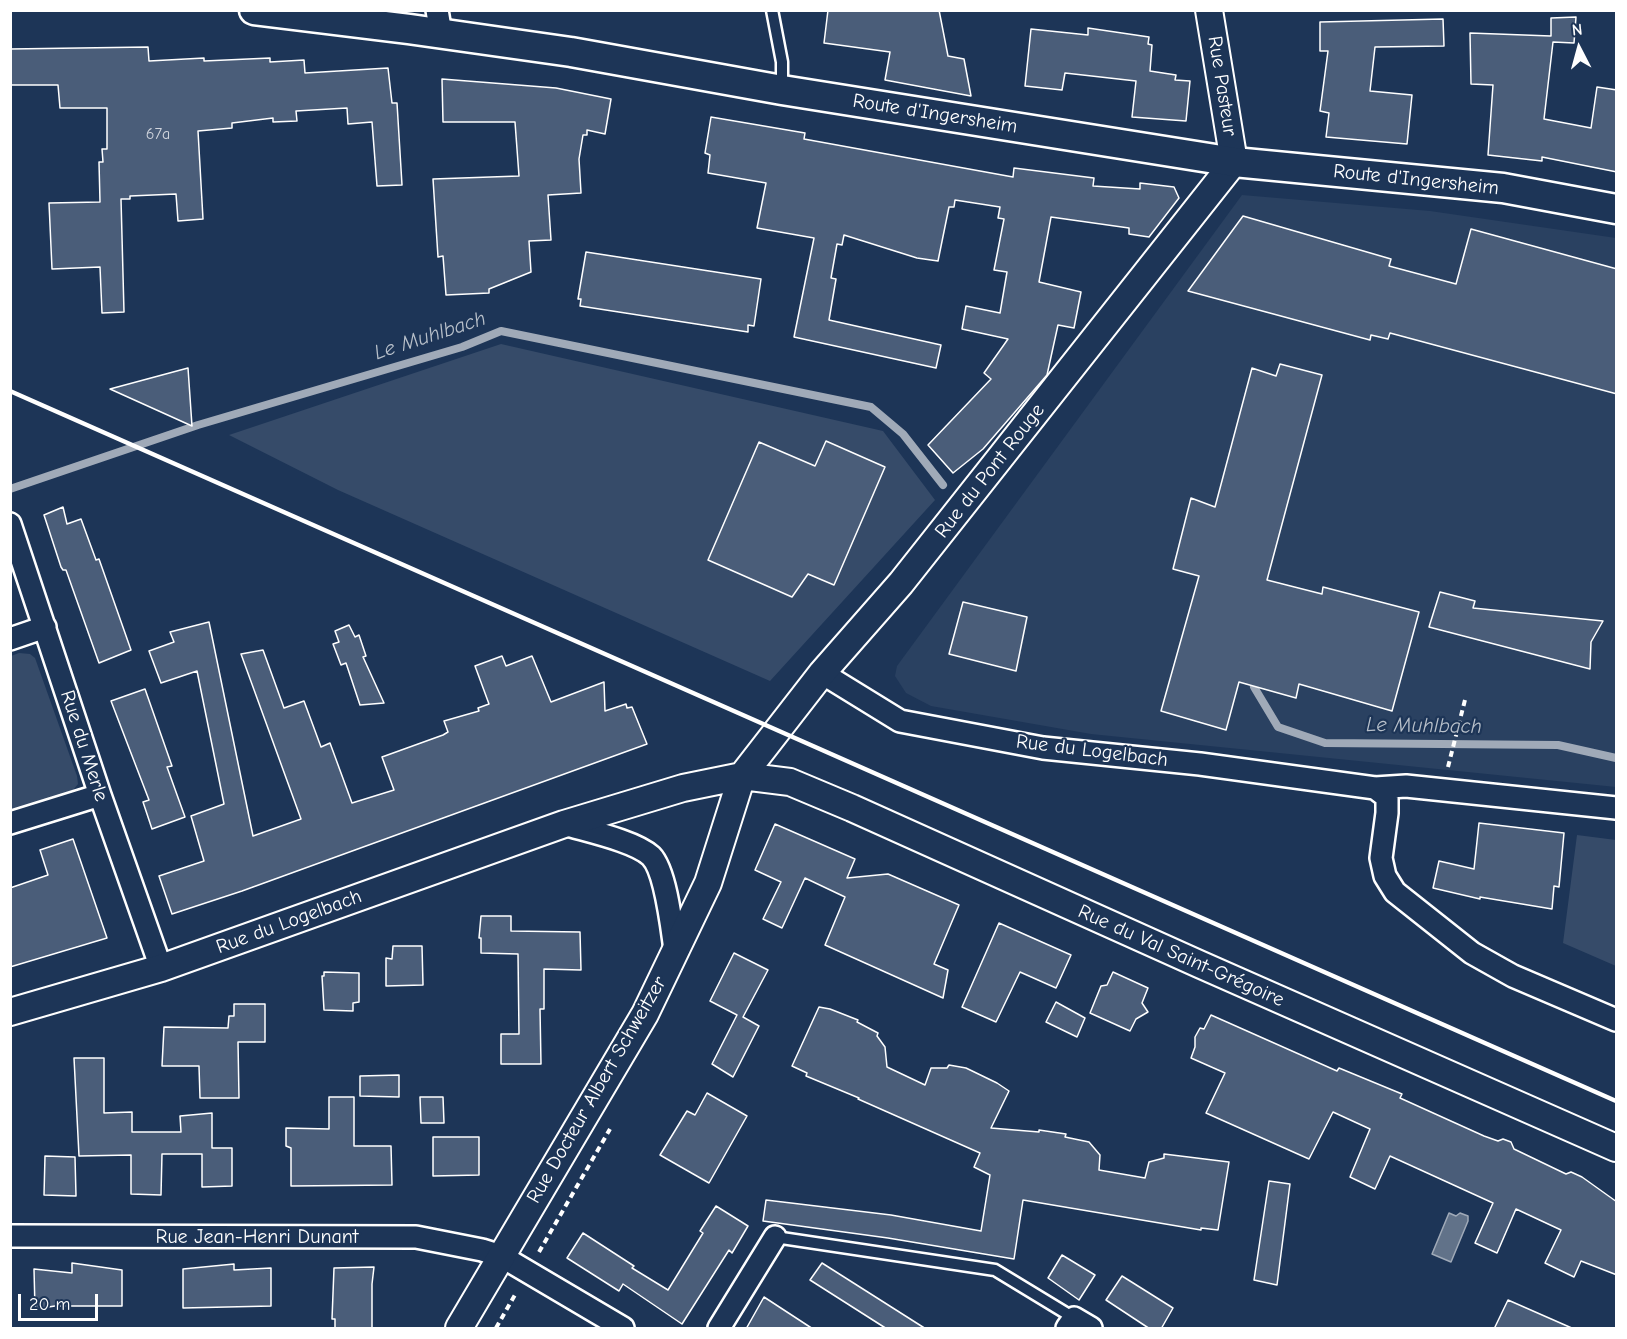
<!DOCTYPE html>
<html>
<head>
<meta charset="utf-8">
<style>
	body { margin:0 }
	#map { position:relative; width:1627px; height:1339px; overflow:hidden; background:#1d3557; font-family:"Comic Neue",sans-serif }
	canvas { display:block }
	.frame { position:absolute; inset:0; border:12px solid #fff; pointer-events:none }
	.north { position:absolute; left:1549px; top:18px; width:60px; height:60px; -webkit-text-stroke:4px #1d3557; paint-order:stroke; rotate:354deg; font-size:16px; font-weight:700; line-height:24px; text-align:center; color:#fff }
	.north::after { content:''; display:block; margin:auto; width:21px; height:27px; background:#fff; clip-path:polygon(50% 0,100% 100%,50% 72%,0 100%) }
	.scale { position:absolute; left:18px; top:1294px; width:80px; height:27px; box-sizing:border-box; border:3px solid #fff; border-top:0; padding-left:8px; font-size:18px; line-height:21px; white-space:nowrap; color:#fff; -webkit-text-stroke:4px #1d3557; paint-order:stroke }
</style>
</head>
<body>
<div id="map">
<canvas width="1627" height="1339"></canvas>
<div class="frame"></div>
<div class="north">N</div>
<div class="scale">20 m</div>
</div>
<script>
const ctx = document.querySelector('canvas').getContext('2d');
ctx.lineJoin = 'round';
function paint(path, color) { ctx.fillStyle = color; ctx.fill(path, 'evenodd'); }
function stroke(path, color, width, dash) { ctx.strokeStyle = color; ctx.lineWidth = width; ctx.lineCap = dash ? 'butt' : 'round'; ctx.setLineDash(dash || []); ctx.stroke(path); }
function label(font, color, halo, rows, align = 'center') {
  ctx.font = font + ' "Comic Neue",sans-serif'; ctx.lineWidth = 4.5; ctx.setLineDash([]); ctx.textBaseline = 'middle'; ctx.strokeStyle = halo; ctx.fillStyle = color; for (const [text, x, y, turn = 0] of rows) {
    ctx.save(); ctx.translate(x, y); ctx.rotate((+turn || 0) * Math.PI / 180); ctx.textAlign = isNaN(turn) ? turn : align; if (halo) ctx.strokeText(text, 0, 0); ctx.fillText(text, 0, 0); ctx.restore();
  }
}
paint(new Path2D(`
	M 1242,195 L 1430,211 L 1616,238 L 1616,787 L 1091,734 L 931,706 L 906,693 L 895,676 L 897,666 Z`), '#2a4161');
paint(new Path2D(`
	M 501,344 L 883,431 L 935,500 L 770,681 L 338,490 L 229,435 Z
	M 19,653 L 30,654 L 35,658 L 77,776 L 78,784 L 70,794 L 11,812 L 11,656 Z
	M 1577,835 L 1616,840 L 1616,966 L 1563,943 Z`), '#364b69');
const water = new Path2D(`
	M 1449,1213 L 1456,1216 L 1460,1213 L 1468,1216 L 1468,1221 L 1451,1262 L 1432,1254 Z`);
paint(water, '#617289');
stroke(water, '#a0aab8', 1.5);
stroke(new Path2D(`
	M 10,489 L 198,425 L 462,347 L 501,331 L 871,407 L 903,434 L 943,485
	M 1254,687 L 1278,727 L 1325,743 L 1558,745 L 1616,758`), '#a0aab8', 8);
const building = new Path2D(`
	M 828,10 L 939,10 L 948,56 L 964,59 L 971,96 L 885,80 L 890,52 L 824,43 Z
	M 1576,17 L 1574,43 L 1553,42 L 1544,119 L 1591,128 L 1597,87 L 1617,90 L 1617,172 L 1542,157 L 1542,161 L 1488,155 L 1493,85 L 1471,84 L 1470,33 L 1551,36 L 1551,18 Z
	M 1443,19 L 1444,46 L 1375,47 L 1370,91 L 1412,95 L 1407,144 L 1326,137 L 1329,113 L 1320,111 L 1328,51 L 1320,51 L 1320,22 Z
	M 1088,28 L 1149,37 L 1148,44 L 1152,45 L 1150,71 L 1176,75 L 1175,80 L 1190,81 L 1186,121 L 1132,117 L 1136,81 L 1065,73 L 1062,90 L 1025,86 L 1031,29 L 1088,35 Z
	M 148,47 L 149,61 L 204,58 L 204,61 L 270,58 L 270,62 L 304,60 L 305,73 L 388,68 L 392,103 L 397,103 L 402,185 L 377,186 L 372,122 L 348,124 L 347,108 L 296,111 L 297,121 L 273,122 L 273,118 L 232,123 L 232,128 L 198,131 L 203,219 L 178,221 L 176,194 L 130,196 L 130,199 L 121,199 L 124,312 L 102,313 L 100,267 L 52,269 L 49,203 L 100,202 L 99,162 L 103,162 L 102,149 L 107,149 L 107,108 L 60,108 L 58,85 L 10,85 L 10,49 Z
	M 442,79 L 556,88 L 611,99 L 605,134 L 587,130 L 587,135 L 583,135 L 579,159 L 581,193 L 548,195 L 551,240 L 529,241 L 531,272 L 489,289 L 489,293 L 446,295 L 443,256 L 438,257 L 433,179 L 519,176 L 515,122 L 443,122 Z
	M 711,117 L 805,133 L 804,139 L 1013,177 L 1014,168 L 1094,178 L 1093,186 L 1140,189 L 1140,183 L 1174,187 L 1179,198 L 1149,237 L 1129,234 L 1129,228 L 1051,217 L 1039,282 L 1081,292 L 1074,328 L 1058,325 L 1047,375 L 983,449 L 953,473 L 928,445 L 991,379 L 984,373 L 1008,339 L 962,329 L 966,306 L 1000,313 L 1007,272 L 994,270 L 1004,219 L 998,218 L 1000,207 L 955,200 L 954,207 L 949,207 L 938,261 L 917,258 L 844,235 L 842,245 L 837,244 L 831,278 L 836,279 L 829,320 L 941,345 L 936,368 L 794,337 L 814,238 L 757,228 L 766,183 L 708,173 L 710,155 L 705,153 Z
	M 1243,216 L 1391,259 L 1389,266 L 1456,284 L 1471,229 L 1617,269 L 1617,394 L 1390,333 L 1388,339 L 1371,335 L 1370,340 L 1188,291 Z
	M 586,252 L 761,279 L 754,326 L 748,325 L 748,332 L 580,306 L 581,299 L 578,299 Z
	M 1280,364 L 1322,375 L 1267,580 L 1322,594 L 1323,587 L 1419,612 L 1392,711 L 1299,684 L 1296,698 L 1239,682 L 1226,730 L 1161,711 L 1199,576 L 1173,569 L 1191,498 L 1215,507 L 1252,368 L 1276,376 Z
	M 188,368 L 192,426 L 110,389 Z
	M 826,441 L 885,467 L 834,585 L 808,574 L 792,597 L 708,560 L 759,442 L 815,466 Z
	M 63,507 L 67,524 L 81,519 L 96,560 L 99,559 L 131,650 L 99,663 L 66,570 L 63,570 L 61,567 L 44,515 Z
	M 1440,592 L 1475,601 L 1473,608 L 1603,621 L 1591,642 L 1590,669 L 1429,627 Z
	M 963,602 L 1027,617 L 1016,671 L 949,654 Z
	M 209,622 L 253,836 L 301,819 L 241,654 L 263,650 L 284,708 L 304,701 L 321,747 L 330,743 L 352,803 L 394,790 L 382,757 L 443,735 L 448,732 L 444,721 L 479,711 L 478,708 L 489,704 L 475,666 L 502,656 L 506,666 L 532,656 L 551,702 L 604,682 L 605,711 L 626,704 L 627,708 L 632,707 L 647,744 L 242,891 L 172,914 L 159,876 L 204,861 L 191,816 L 224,804 L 197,671 L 161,683 L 149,651 L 174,642 L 170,632 Z
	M 349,625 L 355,637 L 359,635 L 366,656 L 363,657 L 384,703 L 360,705 L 346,663 L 341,665 L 333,644 L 339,642 L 335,631 Z
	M 145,689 L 172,766 L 167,767 L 185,817 L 152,829 L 143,802 L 149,800 L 111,701 Z
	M 1479,823 L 1564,833 L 1559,887 L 1554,886 L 1552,909 L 1480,897 L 1480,899 L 1433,888 L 1439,861 L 1474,869 Z
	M 775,824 L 855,859 L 847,878 L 888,874 L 959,905 L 934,964 L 948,970 L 943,998 L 825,945 L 845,897 L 805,878 L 782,928 L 763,919 L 781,882 L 755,870 Z
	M 73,839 L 107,938 L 10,967 L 10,888 L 48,875 L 40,850 Z
	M 481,916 L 511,916 L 511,931 L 580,932 L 581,970 L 544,969 L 544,1009 L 540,1009 L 541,1064 L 501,1064 L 501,1034 L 519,1034 L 518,954 L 481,953 L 481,938 L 479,938 Z
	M 999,923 L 1071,955 L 1056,988 L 1020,972 L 996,1022 L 962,1007 Z
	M 393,946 L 422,946 L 423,985 L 386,986 L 386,958 L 392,959 Z
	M 734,953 L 768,970 L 743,1017 L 759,1026 L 733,1077 L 712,1064 L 737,1015 L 710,1001 Z
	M 324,972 L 359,973 L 359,1002 L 353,1003 L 353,1011 L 324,1010 L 322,976 L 324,976 Z
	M 1113,972 L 1148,988 L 1142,1003 L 1148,1012 L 1136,1019 L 1130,1031 L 1090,1013 L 1101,986 L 1107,985 Z
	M 1056,1002 L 1085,1018 L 1077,1037 L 1046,1022 Z
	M 234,1004 L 265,1004 L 265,1042 L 238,1042 L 239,1098 L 200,1098 L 199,1066 L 162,1066 L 164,1027 L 228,1028 L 229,1016 L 234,1016 Z
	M 819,1007 L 830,1009 L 858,1020 L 857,1022 L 878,1033 L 877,1036 L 885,1047 L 887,1067 L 925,1085 L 931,1068 L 947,1068 L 949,1065 L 966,1068 L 997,1083 L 1009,1091 L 991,1128 L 1039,1132 L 1039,1130 L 1066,1134 L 1065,1137 L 1089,1142 L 1100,1155 L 1099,1170 L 1145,1178 L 1149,1162 L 1164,1158 L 1164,1154 L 1229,1162 L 1218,1230 L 1201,1228 L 1201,1230 L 1023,1200 L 1014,1259 L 888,1238 L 763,1221 L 766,1200 L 891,1215 L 981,1231 L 990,1175 L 974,1167 L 980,1153 L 858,1099 L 859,1098 L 806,1076 L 807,1073 L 792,1066 Z
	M 1211,1015 L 1337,1071 L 1339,1068 L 1402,1094 L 1400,1098 L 1484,1136 L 1498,1141 L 1503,1139 L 1511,1142 L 1514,1149 L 1566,1174 L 1571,1172 L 1582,1177 L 1617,1202 L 1617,1275 L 1581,1261 L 1574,1277 L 1545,1263 L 1561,1230 L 1516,1209 L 1497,1253 L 1475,1243 L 1493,1203 L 1390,1156 L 1375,1189 L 1350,1177 L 1370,1129 L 1333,1112 L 1309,1159 L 1206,1113 L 1225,1073 L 1191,1058 L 1195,1047 L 1195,1037 L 1200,1028 L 1204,1029 Z
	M 74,1058 L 104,1058 L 104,1113 L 132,1112 L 132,1132 L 181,1132 L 180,1116 L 212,1113 L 212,1148 L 232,1148 L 232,1186 L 202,1187 L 202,1154 L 162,1154 L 161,1195 L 131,1194 L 131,1155 L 79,1156 Z
	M 399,1075 L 399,1097 L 360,1096 L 360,1076 Z
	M 707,1093 L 747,1116 L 709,1183 L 660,1155 L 687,1111 L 695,1115 Z
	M 329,1097 L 354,1097 L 354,1146 L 391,1146 L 392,1185 L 291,1186 L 291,1148 L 286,1146 L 286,1128 L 329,1129 Z
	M 420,1097 L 443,1097 L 444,1123 L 421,1123 Z
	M 433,1137 L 479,1137 L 479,1175 L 433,1176 Z
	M 45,1156 L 75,1157 L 76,1196 L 44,1195 Z
	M 1269,1181 L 1290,1184 L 1277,1285 L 1254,1280 Z
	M 716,1206 L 748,1226 L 732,1253 L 729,1250 L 682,1324 L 623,1284 L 619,1291 L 567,1258 L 583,1233 L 634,1266 L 632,1268 L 668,1290 L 703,1233 L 700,1231 Z
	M 1062,1255 L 1095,1275 L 1079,1300 L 1048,1278 Z
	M 72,1263 L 122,1270 L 122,1306 L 55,1306 L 35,1309 L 34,1269 L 72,1273 Z
	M 822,1263 L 926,1329 L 887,1329 L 810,1280 Z
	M 234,1264 L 234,1270 L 271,1268 L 271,1306 L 183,1308 L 183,1269 Z
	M 374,1267 L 372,1284 L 372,1329 L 335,1329 L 335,1319 L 332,1319 L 334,1268 Z
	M 1122,1276 L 1173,1308 L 1161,1329 L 1150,1329 L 1106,1300 Z
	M 764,1297 L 813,1329 L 746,1329 Z
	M 1508,1300 L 1574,1329 L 1494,1329 Z`);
paint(building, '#4a5d79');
stroke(building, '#fff', 1.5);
const service = new Path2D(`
	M 772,10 L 782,62 L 782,89
	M 775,1237 L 995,1270 L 1074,1318`);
const minor = new Path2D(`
	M 437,10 L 441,34
	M 10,524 L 100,795 L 161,968
	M 10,639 L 45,627
	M 822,673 L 900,721 L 1043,748 L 1200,764 L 1375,788 L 1406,786 L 1616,808
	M 1375,788 L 1387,797 L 1387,813 L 1381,858 L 1385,876 L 1395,892 L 1472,953 L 1513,976 L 1616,1020
	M 10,823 L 100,795
	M 564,824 C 587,831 635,841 651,856 C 666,871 672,929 675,950
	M 10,1236 L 416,1237 L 482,1250 L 501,1256 L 623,1328
	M 719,1328 L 775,1237
	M 1067,1328 L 1074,1318 L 1091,1328`);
const tertiary = new Path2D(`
	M 10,1012 L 161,968 L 564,824 L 683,788 L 742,776 L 790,782 L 852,808 L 1199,964 L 1616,1148
	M 459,1328 L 645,1014 L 708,883 L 742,776 L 822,673 L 901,583 L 1234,162 L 1209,10`);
const secondary = new Path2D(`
	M 254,10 L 409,29 L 571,52 L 782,90 L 1234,162 L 1503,188 L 1616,209`);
stroke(service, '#fff', 15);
stroke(minor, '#fff', 26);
stroke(tertiary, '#fff', 30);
stroke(secondary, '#fff', 33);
stroke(new Path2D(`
	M 1448,767 L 1466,696
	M 539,1252 L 610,1129
	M 496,1328 L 516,1293`), '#fff', 4, [6, 4.5]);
stroke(service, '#1d3557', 10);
stroke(minor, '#1d3557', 21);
stroke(tertiary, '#1d3557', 26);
stroke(secondary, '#1d3557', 28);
stroke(new Path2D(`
	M 10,391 L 1616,1101`), '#fff', 4.5);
label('16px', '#d2d6de', null, [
	["67a",158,134]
]);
label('20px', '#fff', '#1d3557', [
	["Rue Pasteur",1222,86,81],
	["Route d'Ingersheim",935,114,9],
	["Route d'Ingersheim",1416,180,6],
	["Rue du Pont Rouge",990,471,-52],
	["Rue du Merle",84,746,72],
	["Rue du Logelbach",1092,751,7],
	["Rue du Logelbach",289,922,-20],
	["Rue du Val Saint-Grégoire",1181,956,24],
	["Rue Docteur Albert Schweitzer",597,1090,-60],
	["Rue Jean-Henri Dunant",257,1237]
]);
label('italic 21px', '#b8c0ca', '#1d3557', [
	["Le Muhlbach",430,336,-18],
	["Le Muhlbach",1424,726,1]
]);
</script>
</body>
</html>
